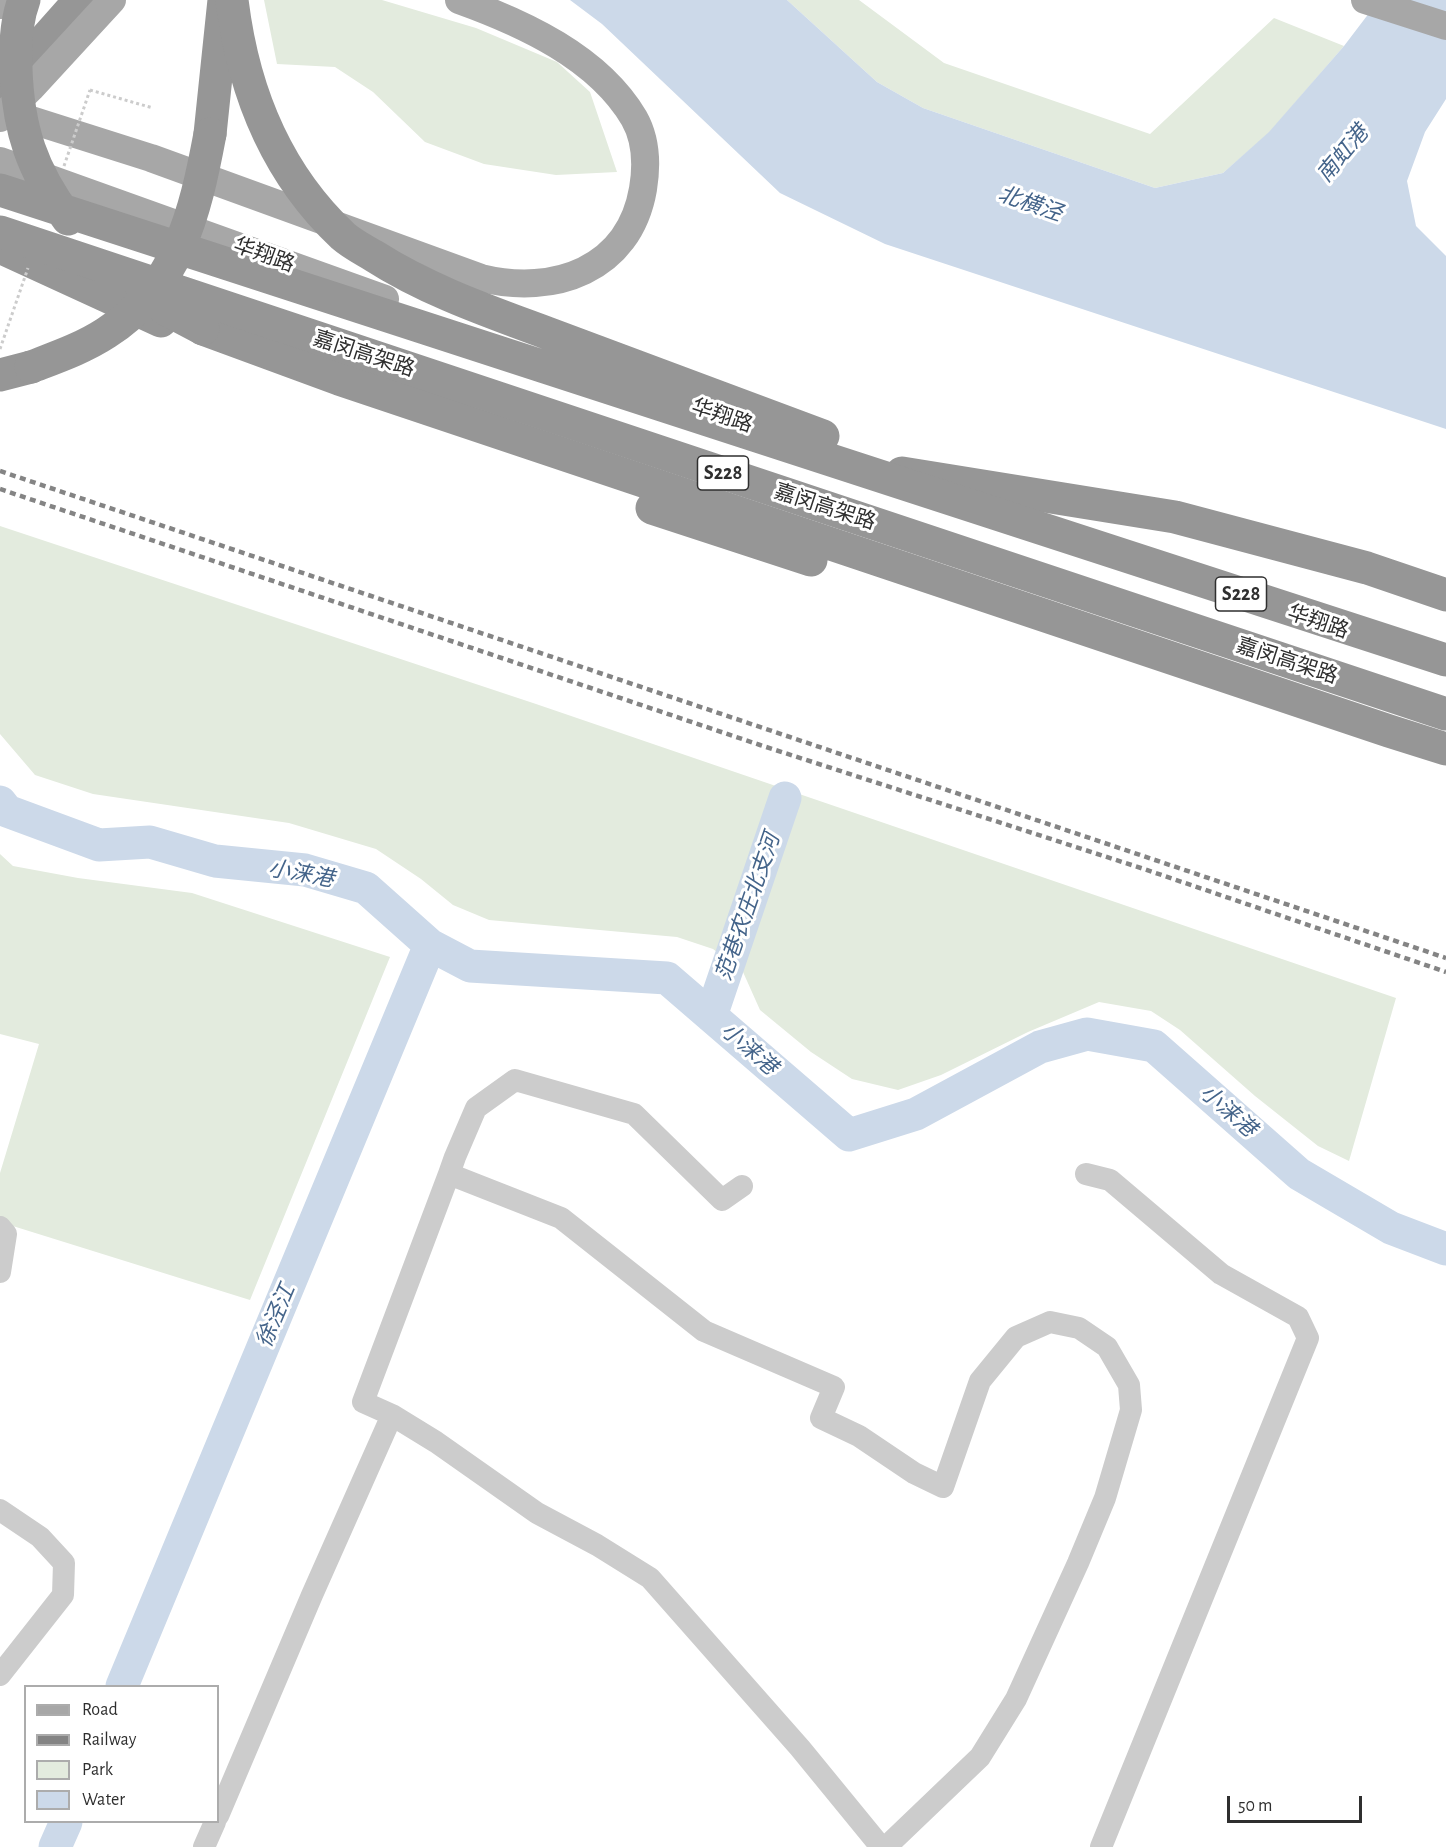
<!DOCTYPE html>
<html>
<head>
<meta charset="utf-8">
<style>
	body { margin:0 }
	#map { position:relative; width:1446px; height:1847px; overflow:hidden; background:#fff; font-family:"Alegreya Sans",sans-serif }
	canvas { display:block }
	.legend { position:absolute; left:24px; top:1685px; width:195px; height:138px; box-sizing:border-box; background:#fff; border:2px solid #acacac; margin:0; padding:8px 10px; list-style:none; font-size:18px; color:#2f2f2f }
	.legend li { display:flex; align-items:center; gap:12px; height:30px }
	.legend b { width:30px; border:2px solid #acacac }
	.scale { position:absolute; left:1227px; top:1796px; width:135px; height:27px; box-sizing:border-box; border:3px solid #2f2f2f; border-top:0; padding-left:8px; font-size:18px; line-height:21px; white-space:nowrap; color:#2f2f2f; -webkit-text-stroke:4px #fff; paint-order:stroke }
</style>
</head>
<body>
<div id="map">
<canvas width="1446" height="1847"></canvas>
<ul class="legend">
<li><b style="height:8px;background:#a7a7a7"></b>Road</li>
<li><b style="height:8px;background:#848484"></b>Railway</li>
<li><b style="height:16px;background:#e3ebde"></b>Park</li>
<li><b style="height:16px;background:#ccd9e9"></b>Water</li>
</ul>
<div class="scale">50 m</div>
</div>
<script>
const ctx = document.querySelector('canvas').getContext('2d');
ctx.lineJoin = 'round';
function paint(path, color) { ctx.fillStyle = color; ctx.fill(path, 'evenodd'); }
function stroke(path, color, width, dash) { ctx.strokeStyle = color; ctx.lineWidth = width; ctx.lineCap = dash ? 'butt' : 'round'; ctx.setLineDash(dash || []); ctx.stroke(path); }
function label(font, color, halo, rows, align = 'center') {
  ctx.font = font + ' "Alegreya Sans","Noto Sans SC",sans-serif'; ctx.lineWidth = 6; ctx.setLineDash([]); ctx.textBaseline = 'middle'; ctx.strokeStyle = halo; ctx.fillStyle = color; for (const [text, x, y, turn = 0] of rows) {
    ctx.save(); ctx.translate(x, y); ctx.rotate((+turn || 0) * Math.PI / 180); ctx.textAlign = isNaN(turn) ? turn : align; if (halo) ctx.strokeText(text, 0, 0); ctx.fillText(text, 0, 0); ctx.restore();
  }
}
paint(new Path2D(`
	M 264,0 L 382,0 L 476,28 L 557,62 L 590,92 L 617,172 L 556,175 L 484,164 L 425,142 L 373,92 L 335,67 L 277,64 Z
	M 787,0 L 859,0 L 944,63 L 1150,134 L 1274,18 L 1344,46 L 1269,133 L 1223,173 L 1155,188 L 923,108 L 877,82 Z
	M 0,526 L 536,704 L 1396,998 L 1349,1161 L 1318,1146 L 1255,1096 L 1180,1030 L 1151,1011 L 1099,1002 L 1028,1032 L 941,1075 L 898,1090 L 852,1079 L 811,1052 L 760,1010 L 743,972 L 713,949 L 677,937 L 489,920 L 453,905 L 421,879 L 376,849 L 289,823 L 93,794 L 35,775 L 0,734 Z
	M 0,854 L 13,866 L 78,878 L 192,893 L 390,957 L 250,1300 L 0,1222 L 0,1173 L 39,1044 L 0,1034 Z`), '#e3ebde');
paint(new Path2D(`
	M 570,0 L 787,0 L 877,82 L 923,108 L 1155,188 L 1223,173 L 1269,132 L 1344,46 L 1379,0 L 1446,0 L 1446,99 L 1425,132 L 1407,181 L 1416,226 L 1446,256 L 1446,429 L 885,244 L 780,193 L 602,24 Z`), '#ccd9e9');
stroke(new Path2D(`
	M 0,802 L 7,811 L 99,845 L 150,842 L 215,861 L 305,870 L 366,888 L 430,945 L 470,966 L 667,978 L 849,1135 L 916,1114 L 1040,1047 L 1087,1034 L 1154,1046 L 1299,1174 L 1391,1228 L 1446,1249
	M 711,1016 L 785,798
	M 122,1686 L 430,945
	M 55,1847 L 66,1822`), '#ccd9e9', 33);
stroke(new Path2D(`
	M 90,90 L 153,108`), '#ccc', 3, [3, 3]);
stroke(new Path2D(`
	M 449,1174 L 363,1402 L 392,1415 L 436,1442 L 537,1513 L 597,1545 L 650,1578 L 800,1748 L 881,1847
	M 1086,1174 L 1110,1180 L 1221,1274 L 1298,1317 L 1308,1338 L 1101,1847
	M 742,1186 L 722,1200 L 634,1114 L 515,1080 L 476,1108 L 455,1157 L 449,1174 L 561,1218 L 704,1331 L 834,1387 L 821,1418 L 859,1436 L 914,1473 L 943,1487 L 980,1381 L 1016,1337 L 1050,1322 L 1079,1328 L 1107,1347 L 1129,1385 L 1131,1410 L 1105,1498 L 1078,1563 L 1016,1699 L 980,1757 L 886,1847
	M 0,1227 L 6,1234 L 0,1272
	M 0,1510 L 40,1537 L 64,1563 L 63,1595 L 0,1675
	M 218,1816 L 312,1595 L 392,1415
	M 204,1847 L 215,1822`), '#ccc', 22);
stroke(new Path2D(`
	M 1365,0 L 1446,26
	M 0,5 L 4,0
	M 3,111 L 151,158 L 481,278 C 554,296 629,270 643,189 C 647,165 646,139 634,118 C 598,57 523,23 459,0
	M 0,161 L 385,299`), '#a7a7a7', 28);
stroke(new Path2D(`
	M 0,90 L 80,0
	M 210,134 L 224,0
	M 0,247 L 161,321
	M 203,329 L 339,379 L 1389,731 L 1446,749
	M 0,375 L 31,367
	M 902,473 L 1175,517 L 1367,568 L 1446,595
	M 652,508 L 811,560`), '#969696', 33);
stroke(new Path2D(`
	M 0,471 L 1446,958
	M 0,489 L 760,745 L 1144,869 L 1446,972`), '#848484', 4.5, [6, 4.5]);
stroke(new Path2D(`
	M 64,166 L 90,90
	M 0,349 L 28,268`), '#ccc', 3, [3, 3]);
stroke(new Path2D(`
	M 0,118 L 31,88 L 112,0`), '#a7a7a7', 28);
stroke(new Path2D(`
	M 24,0 C 16,21 15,46 16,69 C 18,129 32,171 68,219
	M 232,0 C 243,91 276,173 343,236 C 352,244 364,250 374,256 C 427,290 488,311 547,333 C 639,367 731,402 823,436
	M 0,190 L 1446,660
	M 0,232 L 1446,714
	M 143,292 L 167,310 L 203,329
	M 31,367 C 57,357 83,348 106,333 C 178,287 195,214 210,134`), '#969696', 33);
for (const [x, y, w] of [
	[723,473,51],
	[1241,594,51]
]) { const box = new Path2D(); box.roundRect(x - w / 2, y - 17, w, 34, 4.5); ctx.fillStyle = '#fff'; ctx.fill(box); stroke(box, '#2f2f2f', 1.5); }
label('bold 20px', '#2f2f2f', null, [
	["S228",723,473],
	["S228",1241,594]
]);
label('21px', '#2f2f2f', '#fff', [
	["华翔路",264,255,20],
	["嘉闵高架路",364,354,18],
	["华翔路",722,416,19],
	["嘉闵高架路",825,507,18],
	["华翔路",1318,622,19],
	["嘉闵高架路",1287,661,18]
]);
label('italic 22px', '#44648a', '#fff', [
	["南虹港",1343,154,-50],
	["北横泾",1030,204,19],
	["小涞港",301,874,10],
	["范巷农庄北支河",748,907,-71],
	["小涞港",749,1049,41],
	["小涞港",1228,1111,41],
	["徐泾江",276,1316,-67]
]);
</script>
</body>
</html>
